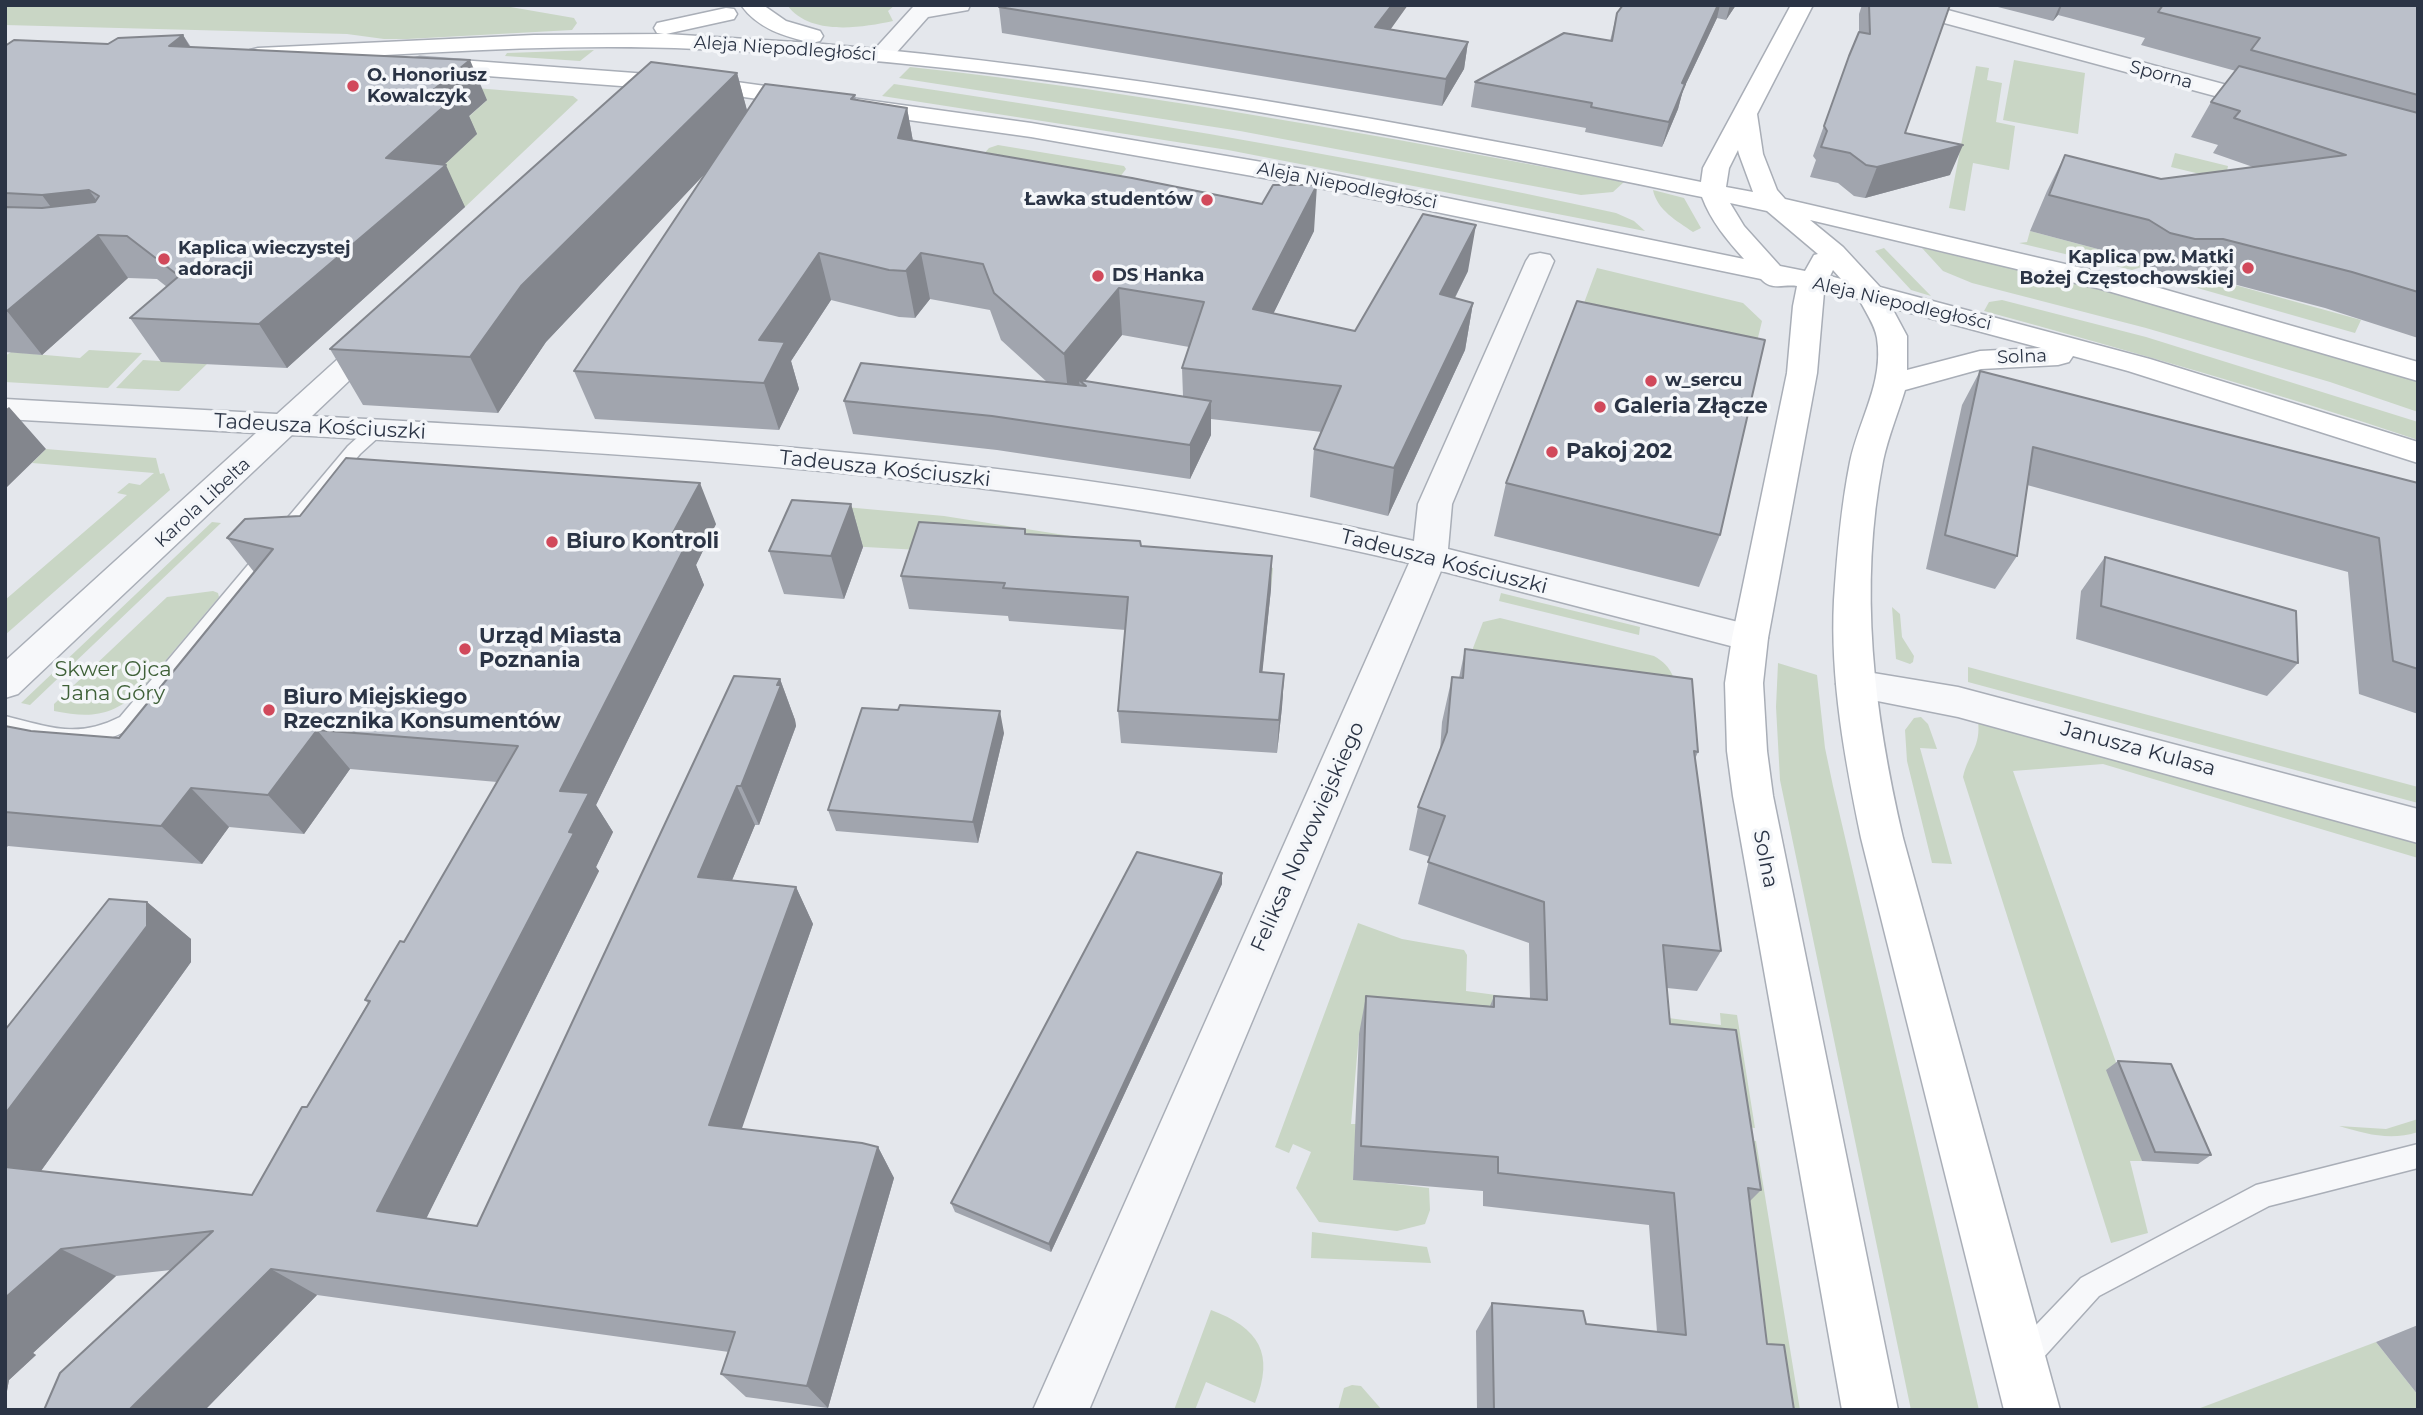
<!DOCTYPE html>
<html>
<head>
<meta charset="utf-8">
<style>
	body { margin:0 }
	#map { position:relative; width:2423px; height:1415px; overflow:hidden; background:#e4e7ec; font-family:Montserrat,sans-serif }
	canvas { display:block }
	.frame { position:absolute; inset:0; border:7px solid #2b3445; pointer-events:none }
</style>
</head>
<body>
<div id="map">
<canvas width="2423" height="1415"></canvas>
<div class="frame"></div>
</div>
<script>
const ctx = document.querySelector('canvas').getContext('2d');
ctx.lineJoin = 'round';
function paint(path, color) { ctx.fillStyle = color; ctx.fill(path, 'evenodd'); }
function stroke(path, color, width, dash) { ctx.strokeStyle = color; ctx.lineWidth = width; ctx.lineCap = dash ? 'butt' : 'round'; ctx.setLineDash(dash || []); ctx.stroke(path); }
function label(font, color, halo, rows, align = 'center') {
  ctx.font = font + ' Montserrat,sans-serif'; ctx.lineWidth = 7; ctx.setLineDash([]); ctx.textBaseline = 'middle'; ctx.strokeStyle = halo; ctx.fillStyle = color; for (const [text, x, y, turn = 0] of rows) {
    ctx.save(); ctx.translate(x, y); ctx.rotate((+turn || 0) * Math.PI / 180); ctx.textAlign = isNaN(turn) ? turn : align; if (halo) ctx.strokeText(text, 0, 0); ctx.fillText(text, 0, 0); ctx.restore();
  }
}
paint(new Path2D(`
	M 5,5 L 499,5 L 574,18 L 577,23 L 572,30 L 407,39 L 384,39 L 347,34 L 5,25 Z
	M 787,5 L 895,5 L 888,11 L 893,21 C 860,28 810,36 787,5 Z
	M 594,50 L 580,61 L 505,56 L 507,53 Z
	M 2014,60 L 2085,73 L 2078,134 L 2003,120 Z
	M 1976,66 L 1989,68 L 1987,80 L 2002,83 L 1996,122 L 2015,126 L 2009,170 L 1973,163 L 1965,211 L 1949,208 Z
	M 910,67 C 1150,93 1387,137 1624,182 L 1613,192 L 1581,195 L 1240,131 L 899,78 Z
	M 894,84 C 1136,120 1377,160 1616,213 L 1634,221 L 1645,231 L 1228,150 L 882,96 Z
	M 451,86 L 573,96 L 578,100 L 465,207 L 319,212 L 452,132 L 486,101 Z
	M 998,145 L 1124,166 L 1126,169 L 1088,219 L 964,177 L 989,148 Z
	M 2175,153 L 2228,166 L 2225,180 L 2171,167 Z
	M 1653,190 L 1684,198 L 1701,228 L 1693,232 C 1677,221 1657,210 1653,190 Z
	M 2030,231 L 2128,257 L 2145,266 L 2132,270 L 2019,243 L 2027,242 Z
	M 1884,248 L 1931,296 L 1911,290 L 1875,251 Z
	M 1922,248 L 2077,283 L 2418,381 L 2418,412 L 2330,382 L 2146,328 L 1972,283 L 1943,271 Z
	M 1597,268 L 1743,303 L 1762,321 L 1754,354 L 1581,311 Z
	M 2180,275 L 2199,275 L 2361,320 L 2355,333 L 2194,287 L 2182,281 Z
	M 2002,300 L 2146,337 L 2418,422 L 2418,440 C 2275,392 2130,351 1984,311 L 1989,302 Z
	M 89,350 L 142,353 L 108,388 L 5,382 L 5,356 L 11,352 L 80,358 Z
	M 143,360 L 207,364 L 179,391 L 116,388 Z
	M 46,449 L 156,458 L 160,474 L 164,473 L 170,490 L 5,635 L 5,600 L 127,495 L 117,493 L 129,483 L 140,485 L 154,473 L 32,463 Z
	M 845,507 L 944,516 L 1273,568 L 1271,589 L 919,550 L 830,545 Z
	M 212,522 L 221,523 L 30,705 L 21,703 Z
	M 213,591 L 218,593 L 219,597 L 139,692 C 110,717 90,718 54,711 L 54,704 L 167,597 Z
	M 1501,593 L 1640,627 L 1639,635 L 1499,601 Z
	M 1892,607 L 1900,614 L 1902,637 L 1914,656 L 1913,662 L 1910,664 L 1896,659 Z
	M 1500,618 L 1654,656 C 1673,667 1675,679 1679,700 L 1460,682 L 1483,622 Z
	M 1778,663 L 1817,675 L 1825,748 L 1833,786 L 1979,1410 L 1911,1410 L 1780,780 L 1776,707 Z
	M 1968,667 L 2418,787 L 2418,803 L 1968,682 Z
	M 1921,717 L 1928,724 L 1937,749 L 1920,748 L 1952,864 L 1932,863 L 1907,761 L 1905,730 L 1914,718 Z
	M 1978,720 L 2418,838 L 2418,858 L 2103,764 L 2013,771 L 2119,1071 L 2142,1161 L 2130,1161 L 2148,1233 L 2111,1243 L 1963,777 C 1969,752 1981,748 1978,720 Z
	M 1358,923 L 1402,939 L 1464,950 L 1467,955 L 1466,991 L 1721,1025 L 1720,1013 L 1737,1015 L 1755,1128 L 1723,1124 L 1359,1034 L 1351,1124 L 1356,1124 L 1353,1179 L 1429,1188 L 1430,1210 L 1425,1224 L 1397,1231 L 1319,1222 L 1296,1188 L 1311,1152 L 1293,1144 L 1289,1153 L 1275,1147 Z
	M 2418,1119 L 2418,1132 C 2390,1141 2366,1134 2339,1126 L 2386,1129 Z
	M 1724,1138 L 1756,1141 L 1800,1410 L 1758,1410 Z
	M 1312,1232 L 1427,1247 L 1431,1263 L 1311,1258 Z
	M 1211,1310 C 1259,1328 1275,1353 1255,1403 L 1206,1382 L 1195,1410 L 1174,1410 Z
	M 2376,1342 L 2418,1395 L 2418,1410 L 2195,1410 Z
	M 1352,1385 L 1361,1386 L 1382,1410 L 1338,1410 L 1344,1388 Z`), '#c9d6c5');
const lane = new Path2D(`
	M 376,425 L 382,426 L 384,430 L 382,434 L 360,454 L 134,727 C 82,755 59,744 5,731 L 5,716 C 49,727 77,739 120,717 L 348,446 L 370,426 Z
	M 2418,1144 L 2418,1168 L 2269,1206 L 2099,1296 L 2033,1369 L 2023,1373 L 2013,1369 L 2009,1359 L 2013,1349 L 2081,1278 L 2256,1185 Z`);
const street = new Path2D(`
	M 923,5 L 970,5 L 968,10 L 928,17 L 889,61 L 873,61 L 870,56 L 873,51 L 913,7 Z
	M 1894,5 L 1929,5 L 2279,99 L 2283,104 L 2279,109 L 2263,109 L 1896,10 Z
	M 1540,253 L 1550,255 L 1554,261 L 1452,504 L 1448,549 L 1750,625 L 1763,628 L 1768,638 L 1763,648 L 1750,651 L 1441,571 L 1089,1410 L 1033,1410 L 1409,563 C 1044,476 666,456 292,435 L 18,694 L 5,698 L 5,661 L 256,433 L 5,419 L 5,399 L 277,414 L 371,329 L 381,326 L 391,329 L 396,335 L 391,341 L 312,416 C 681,436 1053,457 1414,541 L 1418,504 L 1526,261 L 1530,255 Z
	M 1855,670 L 1958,687 L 2418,809 L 2418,843 L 1958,717 L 1842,694 L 1836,684 L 1842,674 Z`);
const secondary = new Path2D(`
	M 741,5 L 763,5 L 786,21 L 820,31 L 823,36 L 820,41 L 812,43 C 1112,69 1407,122 1701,182 L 1703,168 L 1791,5 L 1813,5 L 1757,114 L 1763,154 L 1777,190 L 1785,199 L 2121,277 L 2418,362 L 2418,381 L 2101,289 L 1810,220 L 1843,247 L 1880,287 L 2150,359 L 2418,442 L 2418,463 L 2128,371 L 2073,356 L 2069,362 L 2058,365 L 1981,369 L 1905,390 C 1898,413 1888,437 1883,461 C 1858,589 1874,713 1903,838 L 2060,1410 L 2004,1410 L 1861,838 C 1845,760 1830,680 1834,600 C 1837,554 1841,507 1850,462 C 1859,419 1884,383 1877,338 C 1875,325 1865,311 1859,299 L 1824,292 L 1817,373 L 1768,638 L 1763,683 L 1767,751 L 1773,796 L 1898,1410 L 1842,1410 L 1733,796 L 1727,751 L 1725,683 L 1732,638 L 1787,373 L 1793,306 L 1797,286 C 1783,284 1772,291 1761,279 L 1315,187 L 1031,137 L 715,93 L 420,71 L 412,69 L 409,64 L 412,59 L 420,57 L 715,79 L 1031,123 L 1315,171 L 1744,259 C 1727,240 1711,221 1702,197 C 1371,129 1035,63 697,49 C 550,42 404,55 258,62 L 250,60 L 247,55 L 250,50 L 258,48 L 534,35 L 664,34 L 657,33 L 654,28 L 657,23 L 726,8 L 734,9 L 737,14 L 734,19 L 666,34 L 812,43 C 784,36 758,29 741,5 ZM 1738,150 L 1739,154 L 1753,192 L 1726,187 L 1729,168 ZM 1730,203 L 1767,211 L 1818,254 L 1814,255 L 1805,271 L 1780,266 L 1744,226 ZM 1833,270 L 1841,279 L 1830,276 ZM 1892,308 L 2041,348 L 1980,351 L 1907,370 L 1907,336 Z`);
stroke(lane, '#a9aeb7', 3);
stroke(street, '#a9aeb7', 3);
stroke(secondary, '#a9aeb7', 3);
paint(lane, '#f7f8fa');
paint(street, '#f7f8fa');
paint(secondary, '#fff');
paint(new Path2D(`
	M 1623,5 L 1736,5 L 1726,20 L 1717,18 L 1683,90 L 1678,109 L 1662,147 L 1585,132 L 1586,128 L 1471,107 L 1475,82 L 1610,41 L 1617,13 Z
	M 1862,5 L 1950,5 L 1905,133 L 1950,175 L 1865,198 L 1854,196 L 1838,183 L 1810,177 L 1816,160 L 1813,156 L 1849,56 L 1859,32 L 1859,14 Z
	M 1990,5 L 2418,5 L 2418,338 L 2325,308 L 2199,275 L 2172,275 L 2148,269 L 2128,257 L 2030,231 L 2047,191 L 2065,155 L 2161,179 L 2253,167 L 2213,153 L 2218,145 L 2191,137 L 2211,102 L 2236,71 L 2141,45 L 2145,38 L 2058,15 L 2053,21 Z
	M 999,7 L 1390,30 L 1468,42 L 1464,69 L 1442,106 L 1002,33 Z
	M 183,35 L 191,47 L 487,100 L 469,116 L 477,134 L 444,165 L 465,207 L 287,368 L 161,362 L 130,318 L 167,287 L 157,279 L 128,278 L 42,355 L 5,352 L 5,46 L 108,44 Z
	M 737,73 L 747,111 L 855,95 L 856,100 L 907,108 L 913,141 L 1314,231 L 1273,314 L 1355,331 L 1468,271 L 1455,298 L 1473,303 L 1465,350 L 1388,516 L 1310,497 L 1314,449 L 1322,432 L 1211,419 L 1211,435 L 1190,479 L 997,450 L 853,434 L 844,401 L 1047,382 L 1001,340 L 990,310 L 930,299 L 915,318 L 899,317 L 831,300 L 791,361 L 799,389 L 779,430 L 595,419 L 574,371 L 706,172 L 546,342 L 498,413 L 363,405 L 330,349 ZM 1122,335 L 1189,347 L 1182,368 L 1183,396 L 1085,381 Z
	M 1980,371 L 2418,483 L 2418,714 L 2359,694 L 2348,572 L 2027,485 L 2017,556 L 1995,589 L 1926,569 L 1962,405 Z
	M 1506,483 L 1720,535 L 1699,587 L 1494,536 Z
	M 851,504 L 863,547 L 844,599 L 784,594 L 769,551 Z
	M 716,524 L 696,565 L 704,585 L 596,805 L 613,832 L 596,867 L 599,871 L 426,1219 L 477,1226 L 780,679 L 795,720 L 796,726 L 759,825 L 755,825 L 732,880 L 796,887 L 813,924 L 741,1129 L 878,1147 L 894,1178 L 828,1408 L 746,1397 L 721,1374 L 729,1352 L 317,1295 L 205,1410 L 44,1410 L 171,1270 L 116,1276 L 33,1353 L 36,1355 L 9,1380 L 7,1391 L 5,1392 L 5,1030 L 147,902 L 191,939 L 191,962 L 41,1171 L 252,1195 L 307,1107 L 368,1003 L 365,1000 L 404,942 L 497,782 L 350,769 L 304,834 L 229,827 L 202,864 L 8,846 L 5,849 L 5,726 L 31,731 L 119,738 L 254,572 L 227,538 Z
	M 1025,529 L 1026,534 L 1141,546 L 1271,589 L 1262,672 L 1284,674 L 1282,707 L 1277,753 L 1121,743 L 1118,711 L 1126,630 L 1009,621 L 1008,616 L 909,609 L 901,576 Z
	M 2105,557 L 2298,663 L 2267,696 L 2076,639 L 2081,591 Z
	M 1465,649 L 1698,752 L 1695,759 L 1721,951 L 1697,991 L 1667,988 L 1670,1024 L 1761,1190 L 1749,1202 L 1767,1344 L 1794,1410 L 1477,1410 L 1476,1331 L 1492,1303 L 1586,1324 L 1657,1332 L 1649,1225 L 1483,1206 L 1483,1191 L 1353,1180 L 1359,1034 L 1366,996 L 1490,1006 L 1494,996 L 1530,999 L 1529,943 L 1418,904 L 1430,857 L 1409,850 L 1418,807 L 1440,751 L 1442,722 L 1452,677 L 1459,678 Z
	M 898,710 L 1004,733 L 978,843 L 836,831 L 828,810 Z
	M 1222,873 L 1222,884 L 1051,1252 L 955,1212 L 951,1203 Z
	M 2118,1061 L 2211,1155 L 2198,1164 L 2142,1161 L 2106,1070 Z
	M 2418,1325 L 2418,1395 L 2376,1342 Z`), '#a1a5ae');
paint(new Path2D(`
	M 1392,5 L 1408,5 L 1373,54 L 1375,27 Z
	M 1718,5 L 1720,5 L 1717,18 L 1683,90 L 1678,109 L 1662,147 L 1669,122 L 1682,83 Z
	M 1730,5 L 1736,5 L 1726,20 Z
	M 2060,5 L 2062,5 L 2058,15 L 2053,21 Z
	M 183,35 L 206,75 L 169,46 Z
	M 1468,42 L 1464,69 L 1442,106 L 1446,79 Z
	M 470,60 L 487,100 L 469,116 L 477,134 L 430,178 L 446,165 L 465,207 L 287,368 L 259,324 L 386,158 L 432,91 Z
	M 737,73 L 751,125 L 546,342 L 498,413 L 470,357 L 521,286 Z
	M 907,108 L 915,153 L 898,138 Z
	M 1963,145 L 1950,175 L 1865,198 L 1877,167 Z
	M 1317,185 L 1314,231 L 1252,357 L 1253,309 Z
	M 89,190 L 119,232 L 73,237 L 42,195 Z
	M 1476,225 L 1468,271 L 1433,341 L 1440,294 Z
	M 98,235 L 128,278 L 42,355 L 7,311 Z
	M 819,253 L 831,300 L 791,361 L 799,389 L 779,430 L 764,383 L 759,340 Z
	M 921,253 L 930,299 L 915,318 L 906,271 Z
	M 1119,288 L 1122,335 L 1083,383 L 1079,380 L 1080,388 L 1069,401 L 1064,354 Z
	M 1473,303 L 1465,350 L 1388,516 L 1394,468 Z
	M 1211,401 L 1211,435 L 1190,479 L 1190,445 Z
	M 9,407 L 46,449 L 5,489 L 5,410 Z
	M 700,483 L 716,524 L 696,565 L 704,585 L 596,805 L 613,832 L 596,867 L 599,871 L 416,1239 L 377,1211 L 569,832 L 560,791 L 668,542 Z
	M 851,504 L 863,547 L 844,599 L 831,556 Z
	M 1272,556 L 1271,589 L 1259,705 L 1260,672 Z
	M 1284,674 L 1282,707 L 1277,753 L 1279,720 Z
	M 780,679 L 795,720 L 796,726 L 759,825 L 741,786 Z
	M 1000,711 L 1004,733 L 978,843 L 973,822 Z
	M 317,730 L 350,769 L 304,834 L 268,795 Z
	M 737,786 L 755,825 L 718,914 L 698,877 Z
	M 191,788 L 229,827 L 202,864 L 161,826 Z
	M 1222,873 L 1222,884 L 1051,1252 L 1049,1244 Z
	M 796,887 L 813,924 L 732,1157 L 709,1125 Z
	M 147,902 L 191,939 L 191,962 L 25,1193 L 5,1182 L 5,1114 Z
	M 878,1147 L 894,1178 L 828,1408 L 807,1386 Z
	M 61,1249 L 116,1276 L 33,1353 L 36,1355 L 9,1380 L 7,1391 L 5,1392 L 5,1298 Z
	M 271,1269 L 317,1295 L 205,1410 L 129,1410 Z`), '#83868d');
const building = new Path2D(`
	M 1007,5 L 1392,5 L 1375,27 L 1468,42 L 1446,79 L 999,7 Z
	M 1623,5 L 1718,5 L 1682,83 L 1685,84 L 1669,122 L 1591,107 L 1592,103 L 1475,82 L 1564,33 L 1612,41 L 1617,13 Z
	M 1869,5 L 1950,5 L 1905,133 L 1963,145 L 1877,167 L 1866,165 L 1850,153 L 1821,147 L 1827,131 L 1824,126 L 1849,56 L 1859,32 L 1870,34 Z
	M 2163,5 L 2418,5 L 2418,95 L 2251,50 L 2260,38 L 2158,12 Z
	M 183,35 L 169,46 L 470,60 L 432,91 L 459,93 L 386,158 L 446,165 L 259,324 L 130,318 L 179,276 L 127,236 L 98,235 L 7,311 L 5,311 L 5,207 L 42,208 L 95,202 L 99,196 L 89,190 L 42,195 L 5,193 L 5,46 L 14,40 L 108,44 L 118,38 Z
	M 651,62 L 737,73 L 521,286 L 470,357 L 330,349 Z
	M 2239,66 L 2418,113 L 2418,292 L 2352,272 L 2223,239 L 2195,239 L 2170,233 L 2149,220 L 2049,195 L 2065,155 L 2161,179 L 2346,155 L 2234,118 L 2240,111 L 2211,102 Z
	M 765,84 L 855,95 L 851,99 L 907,108 L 898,138 L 1132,178 L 1262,204 L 1273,185 L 1317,185 L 1253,309 L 1355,331 L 1423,214 L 1476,225 L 1440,294 L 1473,303 L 1394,468 L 1314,449 L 1341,386 L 1182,368 L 1204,302 L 1119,288 L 1064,354 L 994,293 L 983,264 L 921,253 L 906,271 L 889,270 L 819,253 L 759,340 L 785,342 L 764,383 L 574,371 Z
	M 1577,301 L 1765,340 L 1720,535 L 1506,483 Z
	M 861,363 L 1086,386 L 1079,380 L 1211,401 L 1190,445 L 992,416 L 844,401 Z
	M 1980,371 L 2418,483 L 2418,669 L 2393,661 L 2379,538 L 2033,447 L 2017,556 L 1945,535 Z
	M 346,458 L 700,483 L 668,542 L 687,543 L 560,791 L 589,793 L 569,832 L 574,833 L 377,1211 L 477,1226 L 734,676 L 780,679 L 777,685 L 781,685 L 741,786 L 737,786 L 698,877 L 796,887 L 709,1125 L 862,1143 L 878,1147 L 807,1386 L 721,1374 L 735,1332 L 271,1269 L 129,1410 L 44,1410 L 60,1373 L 213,1231 L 61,1249 L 5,1298 L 5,1167 L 252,1195 L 302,1107 L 307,1107 L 370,1001 L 365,1000 L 400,941 L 404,942 L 518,746 L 317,730 L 268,795 L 191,788 L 161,826 L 5,812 L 5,726 L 31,731 L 119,738 L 273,549 L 227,538 L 245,519 L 300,516 Z
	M 792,500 L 851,504 L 831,556 L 769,551 Z
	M 919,522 L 1025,529 L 1025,534 L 1140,541 L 1141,546 L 1272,556 L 1260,672 L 1284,674 L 1279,720 L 1118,711 L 1128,597 L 1003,588 L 1005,583 L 901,576 Z
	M 2105,557 L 2296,611 L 2298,663 L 2101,606 Z
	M 1465,649 L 1692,679 L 1698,752 L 1694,751 L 1721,951 L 1663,945 L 1670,1024 L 1736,1030 L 1761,1190 L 1748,1188 L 1767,1344 L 1784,1345 L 1794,1410 L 1494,1410 L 1492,1303 L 1583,1311 L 1586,1324 L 1686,1335 L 1674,1193 L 1498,1173 L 1498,1157 L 1361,1146 L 1366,996 L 1494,1007 L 1494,996 L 1547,1000 L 1544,902 L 1428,862 L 1445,816 L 1418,807 L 1447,732 L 1452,677 L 1463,678 Z
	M 900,705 L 1000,711 L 973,822 L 828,810 L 862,708 L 898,710 Z
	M 1137,852 L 1222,873 L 1049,1244 L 951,1203 Z
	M 109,899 L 147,902 L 147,926 L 5,1114 L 5,1030 Z
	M 2118,1061 L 2171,1064 L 2211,1155 L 2155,1152 Z`);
paint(building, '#bbc0ca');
stroke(building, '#83868d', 2);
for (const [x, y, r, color] of [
	[353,86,7,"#d1495b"],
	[1207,200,7,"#d1495b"],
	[164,259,7,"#d1495b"],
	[2248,268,7,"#d1495b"],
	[1098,276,7,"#d1495b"],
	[1651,381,7,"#d1495b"],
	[1600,407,7,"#d1495b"],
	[1552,452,7,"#d1495b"],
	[552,542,7,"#d1495b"],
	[465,649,7,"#d1495b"],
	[269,710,7,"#d1495b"]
]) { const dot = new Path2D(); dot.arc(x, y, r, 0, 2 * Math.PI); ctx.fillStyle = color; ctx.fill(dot); stroke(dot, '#f4f6f9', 2.5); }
label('18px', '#2b3445', '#f4f6f9', [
	["Aleja Niepodległości",785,49,4],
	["Sporna",2161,75,15],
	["Aleja Niepodległości",1347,186,11],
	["Aleja Niepodległości",1902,304,13],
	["Solna",2022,357,-2],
	["Karola Libelta",203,503,-43]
]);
label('bold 18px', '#2b3445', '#f4f6f9', [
	["O. Honoriusz",367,76],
	["Kowalczyk",367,97],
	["Ławka studentów",1193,200,"right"],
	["Kaplica wieczystej",178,249],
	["adoracji",178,270],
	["Kaplica pw. Matki",2234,258,"right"],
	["Bożej Częstochowskiej",2234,279,"right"],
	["DS Hanka",1112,276],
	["w_sercu",1665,381]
], 'left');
label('bold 21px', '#2b3445', '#f4f6f9', [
	["Galeria Złącze",1614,407],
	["Pakoj 202",1566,452],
	["Biuro Kontroli",566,542],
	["Urząd Miasta",479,637],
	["Poznania",479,661],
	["Biuro Miejskiego",283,698],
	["Rzecznika Konsumentów",283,722]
], 'left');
label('21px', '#2b3445', '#f4f6f9', [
	["Tadeusza Kościuszki",320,427,3],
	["Tadeusza Kościuszki",885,469,6],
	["Tadeusza Kościuszki",1444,562,14],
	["Janusza Kulasa",2138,749,15],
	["Feliksa Nowowiejskiego",1308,837,-66],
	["Solna",1765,859,79]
]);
label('21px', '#3f6138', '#f4f6f9', [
	["Skwer Ojca",113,670],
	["Jana Góry",113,694]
]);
</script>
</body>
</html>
